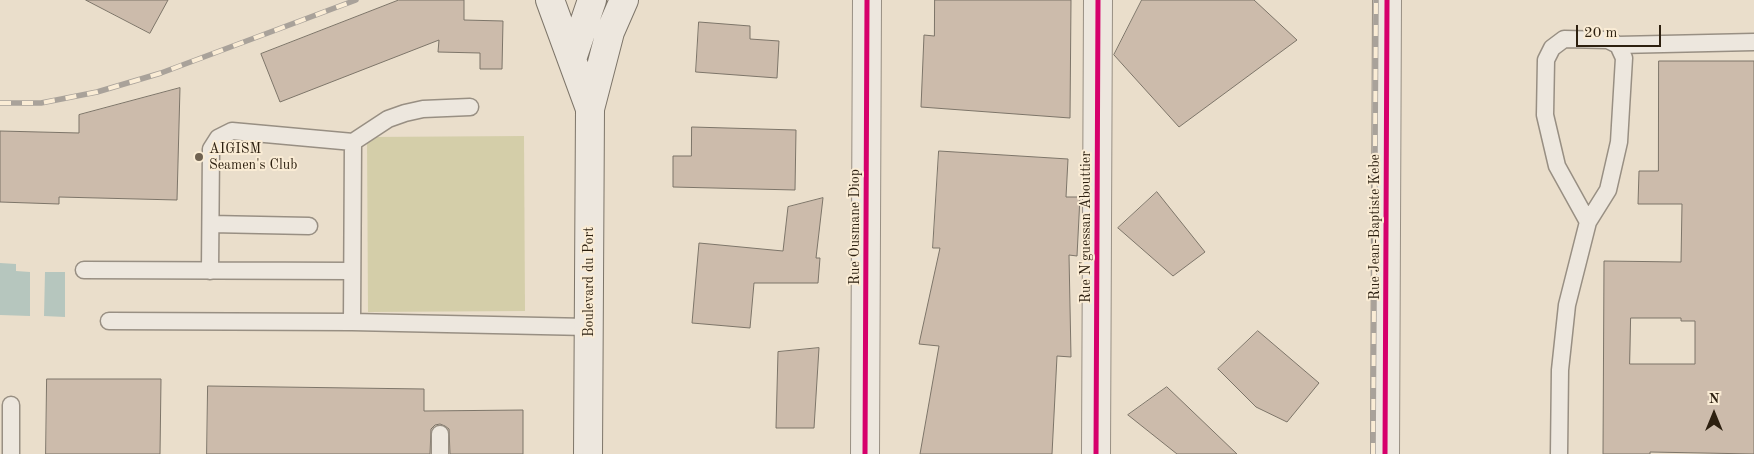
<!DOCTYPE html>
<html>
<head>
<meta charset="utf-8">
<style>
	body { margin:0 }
	#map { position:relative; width:1754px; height:454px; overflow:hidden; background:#eadecb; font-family:"Old Standard TT",serif }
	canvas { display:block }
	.north { position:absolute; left:1689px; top:389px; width:50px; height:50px; -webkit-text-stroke:4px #faecd5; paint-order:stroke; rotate:0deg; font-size:14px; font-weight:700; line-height:20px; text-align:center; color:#2d2010 }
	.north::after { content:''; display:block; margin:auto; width:18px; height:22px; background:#2d2010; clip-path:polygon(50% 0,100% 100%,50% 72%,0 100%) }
	.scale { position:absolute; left:1576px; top:25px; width:85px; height:22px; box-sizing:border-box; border:2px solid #2d2010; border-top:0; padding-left:6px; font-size:15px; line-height:18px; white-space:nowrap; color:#2d2010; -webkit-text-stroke:4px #faecd5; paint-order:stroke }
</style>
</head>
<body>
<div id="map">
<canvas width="1754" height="454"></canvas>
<div class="north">N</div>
<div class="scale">20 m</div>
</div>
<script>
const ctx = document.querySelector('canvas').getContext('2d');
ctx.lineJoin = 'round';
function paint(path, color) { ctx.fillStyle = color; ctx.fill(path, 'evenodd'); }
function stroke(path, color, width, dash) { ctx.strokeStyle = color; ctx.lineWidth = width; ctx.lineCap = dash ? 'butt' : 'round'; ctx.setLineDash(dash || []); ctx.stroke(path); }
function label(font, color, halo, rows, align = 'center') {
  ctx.font = font + ' "Old Standard TT",serif'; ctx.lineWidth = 4; ctx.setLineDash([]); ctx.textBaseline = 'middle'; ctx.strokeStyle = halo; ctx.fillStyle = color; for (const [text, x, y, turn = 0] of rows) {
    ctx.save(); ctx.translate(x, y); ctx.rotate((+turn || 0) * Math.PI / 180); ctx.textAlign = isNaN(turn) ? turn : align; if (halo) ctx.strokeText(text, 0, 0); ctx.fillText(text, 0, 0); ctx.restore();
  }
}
paint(new Path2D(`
	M 524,136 L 525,311 L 368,312 L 367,137 Z`), '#d4cea9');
paint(new Path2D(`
	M 0,263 L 16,264 L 16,271 L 30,272 L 30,316 L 0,315 Z
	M 45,272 L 65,272 L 65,317 L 44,316 Z`), '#b6c6be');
const building = new Path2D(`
	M 86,0 L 168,0 L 150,33 Z
	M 399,0 L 464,0 L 464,20 L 503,21 L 502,69 L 480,69 L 480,53 L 438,52 L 439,40 L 280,102 L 261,54 Z
	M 935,0 L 1071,0 L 1070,118 L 921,107 L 924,35 L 934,36 Z
	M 1142,0 L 1254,0 L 1297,40 L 1179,127 L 1114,55 Z
	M 699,22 L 750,26 L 750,39 L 779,41 L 777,78 L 696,72 Z
	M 1659,61 L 1754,61 L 1754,454 L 1650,452 L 1650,454 L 1603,454 L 1604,261 L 1681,262 L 1682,204 L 1638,204 L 1639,171 L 1658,171 ZM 1631,318 L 1681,318 L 1681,321 L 1695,321 L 1695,364 L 1630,364 Z
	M 180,88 L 177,200 L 59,197 L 59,204 L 0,202 L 0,131 L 79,133 L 79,115 Z
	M 692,127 L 796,130 L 795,190 L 673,187 L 673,156 L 691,156 Z
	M 939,151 L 1068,159 L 1066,197 L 1080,197 L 1077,256 L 1069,255 L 1071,357 L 1057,356 L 1052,454 L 920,454 L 939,346 L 919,344 L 940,248 L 933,248 Z
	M 1157,192 L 1205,252 L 1173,276 L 1118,228 Z
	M 823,198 L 816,258 L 820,258 L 818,283 L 754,283 L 750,328 L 692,323 L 699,243 L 783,251 L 788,207 Z
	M 1258,331 L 1319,383 L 1287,422 L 1256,407 L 1218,369 Z
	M 819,348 L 814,428 L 776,428 L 778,352 Z
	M 47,379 L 161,379 L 160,454 L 46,454 Z
	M 208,386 L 424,389 L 424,411 L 523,410 L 523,454 L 450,454 L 449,429 L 445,426 L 440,424 L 435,425 L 431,429 L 430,454 L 207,454 Z
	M 1167,387 L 1237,454 L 1177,454 L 1128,415 Z`);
paint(building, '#ccbbab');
stroke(building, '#7d7569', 1);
const service = new Path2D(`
	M 1588,222 L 1557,166 L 1545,115 L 1546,60 L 1552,48 L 1564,39 L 1608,40 L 1618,45 L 1754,42
	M 211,224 L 309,226
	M 84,270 L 352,271
	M 210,271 L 211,149 L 218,138 L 232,131 L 353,142 L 388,119 L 405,113 L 423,109 L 470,107
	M 109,321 L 352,322 L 588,327
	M 352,322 L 353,142
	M 11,405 L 11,454
	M 440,454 L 440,434
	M 1559,454 L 1560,370 L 1567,305 L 1588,222 L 1608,190 L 1619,142 L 1624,58 L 1618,45`);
const minor = new Path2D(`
	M 865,454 L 867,0
	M 1096,454 L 1098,0
	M 1385,454 L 1387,0`);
const secondary = new Path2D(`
	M 550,0 L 590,109
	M 572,59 L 592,0
	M 588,454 L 590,109 L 610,32 L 624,0`);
stroke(service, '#988f83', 19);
stroke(minor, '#988f83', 30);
stroke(secondary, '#7d7569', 30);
stroke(service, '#ede7de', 16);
stroke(minor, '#ede7de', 28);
stroke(secondary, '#ede7de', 28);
const rail = new Path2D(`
	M 0,103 L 41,103 L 97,92 L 161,73 L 356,0
	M 1373,454 L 1376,0`);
stroke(rail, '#a9a29a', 5.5);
stroke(rail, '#faecd5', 4, [11]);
stroke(new Path2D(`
	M 865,454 L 867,0
	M 1096,454 L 1098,0
	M 1385,454 L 1387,0`), '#d6006c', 5);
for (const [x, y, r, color] of [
	[199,157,5,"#6f6251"]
]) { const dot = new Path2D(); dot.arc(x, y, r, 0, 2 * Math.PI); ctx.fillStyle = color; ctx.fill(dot); stroke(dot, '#faecd5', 2); }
label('14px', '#2d2010', '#faecd5', [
	["AIGISM",209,149],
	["Seamen's Club",209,165]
], 'left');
label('14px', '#2d2010', '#faecd5', [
	["Rue Ousmane Diop",855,227,-90],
	["Rue N'guessan Abouttier",1086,227,-90],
	["Rue Jean-Baptiste Kebe",1375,227,-90],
	["Boulevard du Port",589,282,-90]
]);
</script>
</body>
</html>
